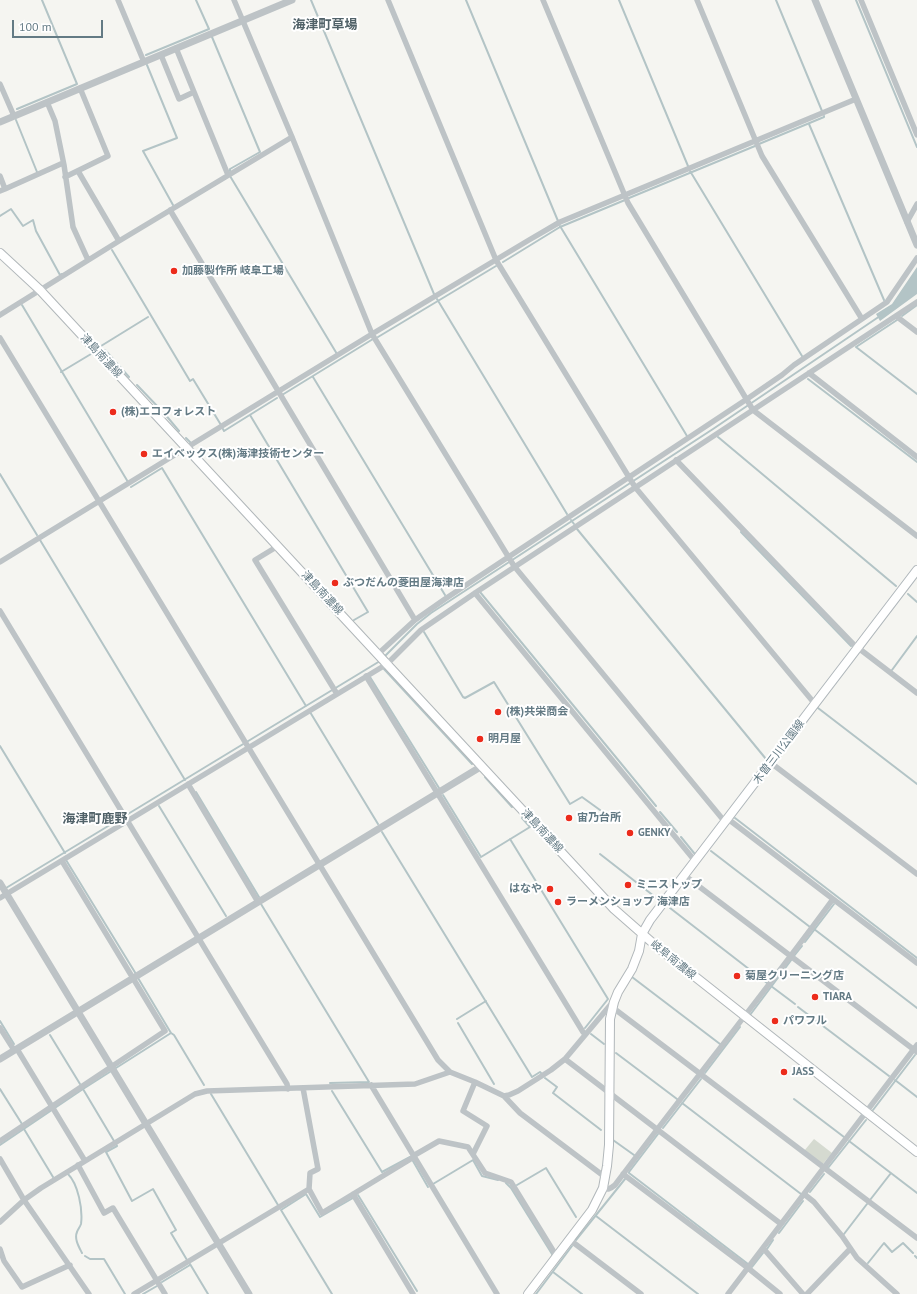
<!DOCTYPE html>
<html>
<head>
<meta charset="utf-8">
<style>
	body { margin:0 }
	#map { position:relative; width:917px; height:1294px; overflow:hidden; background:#f5f5f1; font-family:"PT Sans",sans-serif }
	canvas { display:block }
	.scale { position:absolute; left:12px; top:20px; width:91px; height:18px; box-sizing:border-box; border:2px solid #637a84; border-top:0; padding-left:5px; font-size:12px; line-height:14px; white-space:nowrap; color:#637a84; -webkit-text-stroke:3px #fff; paint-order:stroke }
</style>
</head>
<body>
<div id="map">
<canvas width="917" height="1294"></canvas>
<div class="scale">100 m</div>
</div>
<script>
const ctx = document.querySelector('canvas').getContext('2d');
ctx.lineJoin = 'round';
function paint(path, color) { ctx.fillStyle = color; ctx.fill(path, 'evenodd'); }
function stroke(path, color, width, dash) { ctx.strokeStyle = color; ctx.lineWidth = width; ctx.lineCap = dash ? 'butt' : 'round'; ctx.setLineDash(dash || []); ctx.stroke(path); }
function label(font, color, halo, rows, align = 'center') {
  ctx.font = font + ' "PT Sans","Noto Sans JP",sans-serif'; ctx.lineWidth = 4; ctx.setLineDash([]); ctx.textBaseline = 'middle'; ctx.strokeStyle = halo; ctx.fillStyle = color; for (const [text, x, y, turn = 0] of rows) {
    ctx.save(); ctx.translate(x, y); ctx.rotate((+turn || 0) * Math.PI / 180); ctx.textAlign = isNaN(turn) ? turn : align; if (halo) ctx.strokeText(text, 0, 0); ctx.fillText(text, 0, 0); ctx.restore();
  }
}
paint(new Path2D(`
	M 814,1139 L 832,1153 L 822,1165 L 804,1151 Z`), '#d5dad0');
paint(new Path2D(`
	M 917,267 L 917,294 L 880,321 L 876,314 L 892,304 Z`), '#b3c4c6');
stroke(new Path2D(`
	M 311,0 L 434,294
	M 466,0 L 558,221
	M 619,0 L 688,166
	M 776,0 L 822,111
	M 856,0 L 917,147
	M 212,37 L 260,152 L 230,169 L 230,171
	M 146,55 L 209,29 L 196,0
	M 147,65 L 177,138 L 143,151 L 173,205
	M 17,109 L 77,84 L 42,0
	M 16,120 L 37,172
	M 809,124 L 884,300
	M 759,144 L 824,117 L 824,116
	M 690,171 L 802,356
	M 230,176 L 337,354
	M 629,198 L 755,146
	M 0,216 L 11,209 L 23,226 L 33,220 L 36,231 L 60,275 L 62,274
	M 560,226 L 687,436
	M 112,250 L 190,381 L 193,379 L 221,425
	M 503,262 L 560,227 L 625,200
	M 437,299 L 567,514
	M 22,305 L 128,482
	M 902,316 L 917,305
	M 897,320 L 856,347 L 917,394
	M 378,337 L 496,266
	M 101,346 L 148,317
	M 105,350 L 129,377
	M 61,372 L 91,354
	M 313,377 L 445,595
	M 808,379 L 917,462
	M 137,385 L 160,409
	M 282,395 L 373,339
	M 164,413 L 179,431
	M 250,415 L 368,612 L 354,620
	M 223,429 L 224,431 L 277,398
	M 718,437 L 896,586
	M 186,438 L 190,442
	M 0,474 L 37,535
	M 131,487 L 162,468 L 306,706
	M 571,520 L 574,524
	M 577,529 L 766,759
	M 741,532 L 851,646
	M 40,540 L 185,780
	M 480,592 L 656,806
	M 908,594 L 917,602
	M 424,632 L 463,697 L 465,698 L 494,682 L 570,804 L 582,797 L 600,810
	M 383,658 L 417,624 L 431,613 L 713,429 L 880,316
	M 384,669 L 472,764
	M 892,670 L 917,636
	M 370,677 L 439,788
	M 818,708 L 917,784
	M 310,712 L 378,824
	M 0,746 L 65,853
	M 485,777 L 512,807
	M 196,792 L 259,897
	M 443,795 L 481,857 L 530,827 L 522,818
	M 159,806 L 226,916
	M 660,812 L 677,832
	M 735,818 L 917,958
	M 382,832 L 532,1077 L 540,1072 L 541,1073
	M 681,837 L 694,853
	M 510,839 L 608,999 L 585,1028
	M 711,851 L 810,927
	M 600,854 L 659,900
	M 66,860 L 136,974
	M 6,888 L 380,661
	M 261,904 L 369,1082 L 330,1083
	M 670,908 L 767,983
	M 814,929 L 917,1008
	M 805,942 L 834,904
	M 794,956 L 802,946
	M 632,977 L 720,1044
	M 771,986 L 795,1004
	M 798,1007 L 889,1076
	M 750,1015 L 792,959
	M 457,1019 L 486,1001
	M 0,1021 L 14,1044
	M 458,1023 L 494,1084
	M 171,1033 L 174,1035 L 204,1085
	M 591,1034 L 604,1044
	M 50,1035 L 80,1084
	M 616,1053 L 677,1099
	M 705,1073 L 740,1027
	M 545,1078 L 557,1087 L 553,1093 L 601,1130
	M 895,1080 L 917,1097
	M 0,1089 L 22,1124
	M 83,1089 L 114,1141
	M 332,1091 L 382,1172 L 410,1157
	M 211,1094 L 278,1205
	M 794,1099 L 844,1137
	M 682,1103 L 801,1194
	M 873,1110 L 915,1055
	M 663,1128 L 701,1079
	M 24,1129 L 53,1177
	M 658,1134 L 629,1172 L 629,1173 L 748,1264
	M 613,1140 L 634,1155
	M 849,1141 L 917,1193
	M 116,1144 L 117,1146 L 106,1152 L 132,1201 L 153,1189 L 176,1230 L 171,1233 L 187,1260
	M 0,1145 L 83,1089 L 171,1033 L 138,978
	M 413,1161 L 428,1187
	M 828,1168 L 866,1120
	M 68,1174 C 78,1184 83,1209 81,1224 C 80,1227 78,1229 77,1232 C 74,1239 79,1247 82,1253
	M 506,1183 L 511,1188 L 552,1254
	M 433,1184 L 473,1160 L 482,1176 L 498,1180
	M 517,1185 L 546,1168 L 576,1217
	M 810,1192 L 824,1174
	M 358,1195 L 417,1291
	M 870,1200 L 891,1173
	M 596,1216 L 698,1294
	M 779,1233 L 803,1201
	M 844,1234 L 867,1204
	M 576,1240 L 625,1179
	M 767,1249 L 773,1240
	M 85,1256 L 90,1259 L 104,1259 L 125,1294
	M 915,1256 L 917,1258
	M 868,1263 L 884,1243 L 892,1252 L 903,1243 L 913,1253
	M 190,1264 L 208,1294
	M 752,1267 L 763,1253
	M 553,1272 L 582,1294
	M 162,1282 L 190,1265
	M 143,1294 L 157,1286
	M 332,1294 L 281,1210 L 306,1194 L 320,1217 L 353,1198
	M 536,1294 L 572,1246`), '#b3c4c6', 2);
const secondary = new Path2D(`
	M 642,934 L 650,920 L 917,570`);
const primary = new Path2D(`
	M 0,253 L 40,290 L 614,909 L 655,945 L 917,1152
	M 528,1294 L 592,1210 L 603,1188 L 607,1166 L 609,1145 L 610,1019 L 614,1002 L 618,992 L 632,969 L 639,951 L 642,934`);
stroke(secondary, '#b0b7bb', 10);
stroke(primary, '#b1b7ba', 10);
stroke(new Path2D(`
	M 118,0 L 144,62
	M 234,0 L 292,137 L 372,334 L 514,566 L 725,822
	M 388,0 L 496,260 L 635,487 L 815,704
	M 543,0 L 628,203 L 753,410 L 917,536
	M 697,0 L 762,156 L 862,319
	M 861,0 L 917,135
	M 176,48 L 228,175
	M 161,55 L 179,99 L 194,92
	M 0,84 L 14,116
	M 47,102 L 55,121 L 64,165 L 73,227 L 88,260
	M 78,171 L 119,241
	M 0,176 L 5,189 L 0,191
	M 65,177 L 108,156 L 80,88
	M 5,189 L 63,163
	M 170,210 L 415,620
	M 907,222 L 917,204
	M 0,315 L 119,241 L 292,137
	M 896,316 L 917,332
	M 0,338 L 438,1060 L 450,1072 L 475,1082 L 504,1096 L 520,1113 L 605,1177
	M 809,373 L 917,457
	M 676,460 L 857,648
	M 278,546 L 255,560 L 337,694
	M 0,562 L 372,334 L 529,240 L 560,222 L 856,99
	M 475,593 L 695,861
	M 0,611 L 287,1084 L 288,1089
	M 857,647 L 917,693
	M 378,654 L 415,620 L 445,599 L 747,399 L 782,375 L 794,365 L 887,302 L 917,258
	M 366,676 L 583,1032 L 585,1034
	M 771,763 L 917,874
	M 188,784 L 258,902
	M 728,819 L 917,963
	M 684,875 L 917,1052
	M 0,898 L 387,664 L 421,630 L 475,593 L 917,302
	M 612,1007 L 917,1238
	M 0,1028 L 14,1050
	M 17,1049 L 85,1161
	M 565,1059 L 781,1224
	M 371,1085 L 497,1294
	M 303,1088 L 318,1169 L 310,1173 L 309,1189
	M 504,1096 L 509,1095 L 518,1091 L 551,1070 L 565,1059 L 612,1003
	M 0,1141 L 165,1031 L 62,861
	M 473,1154 L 487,1126 L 463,1111 L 475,1082
	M 413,1156 L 439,1141 L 468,1147 L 485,1173 L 511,1182 L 557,1257
	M 0,1159 L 24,1200 L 89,1294
	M 78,1165 L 104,1213 L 113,1208 L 165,1294
	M 623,1174 L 748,1268 L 780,1294
	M 603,1188 C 608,1190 610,1189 615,1185 C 687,1089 762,996 833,899
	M 353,1194 L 413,1294
	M 804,1194 L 814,1202 L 842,1236 L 857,1258 L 897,1294
	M 0,1222 L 24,1200 L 41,1188 L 195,1094 L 207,1091 L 415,1084 L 450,1072
	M 570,1240 L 641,1294
	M 763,1248 L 803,1294
	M 0,1249 L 4,1261 L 22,1287 L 70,1265
	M 134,1294 L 309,1189 L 322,1213 L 414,1157
	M 728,1294 L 917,1045
	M 807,1294 L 850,1249`), '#bdc3c6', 5.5);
stroke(new Path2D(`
	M 815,0 L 917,245
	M 0,122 L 292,0
	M 0,883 L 249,1294
	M 0,1059 L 482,766`), '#bdc3c6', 7);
stroke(secondary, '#fff', 8);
stroke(primary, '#fff', 8);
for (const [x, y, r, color] of [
	[174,271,4,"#ec2b1b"],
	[113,412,4,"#ec2b1b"],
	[144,454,4,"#ec2b1b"],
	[335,583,4,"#ec2b1b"],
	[498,712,4,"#ec2b1b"],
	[480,739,4,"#ec2b1b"],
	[569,818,4,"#ec2b1b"],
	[630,833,4,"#ec2b1b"],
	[628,885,4,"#ec2b1b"],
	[550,889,4,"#ec2b1b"],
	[558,902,4,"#ec2b1b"],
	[737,976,4,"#ec2b1b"],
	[815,997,4,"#ec2b1b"],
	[775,1021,4,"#ec2b1b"],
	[784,1072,4,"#ec2b1b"]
]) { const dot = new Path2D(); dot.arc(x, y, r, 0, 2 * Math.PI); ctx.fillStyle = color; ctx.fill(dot); stroke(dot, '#fff', 1.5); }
label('bold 11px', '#637a84', '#fff', [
	["加藤製作所 岐阜工場",182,271],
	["(株)エコフォレスト",121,412],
	["エイベックス(株)海津技術センター",152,454],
	["ぶつだんの菱田屋海津店",343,583],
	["(株)共栄商会",506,712],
	["明月屋",488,739],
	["宙乃台所",577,818],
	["GENKY",638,833],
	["ミニストップ",636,885],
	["はなや",542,889,"right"],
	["ラーメンショップ 海津店",566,902],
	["菊屋クリーニング店",745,976],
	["TIARA",823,997],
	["パワフル",783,1021],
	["JASS",792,1072]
], 'left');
label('11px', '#637a84', '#fff', [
	["津島南濃線",101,356,47],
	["津島南濃線",322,593,47],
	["木曽三川公園線",779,752,-53],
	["津島南濃線",542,831,47],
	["岐阜南濃線",673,960,39]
]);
label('bold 13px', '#516269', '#fff', [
	["海津町草場",325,25],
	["海津町鹿野",95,819]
]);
</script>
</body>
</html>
